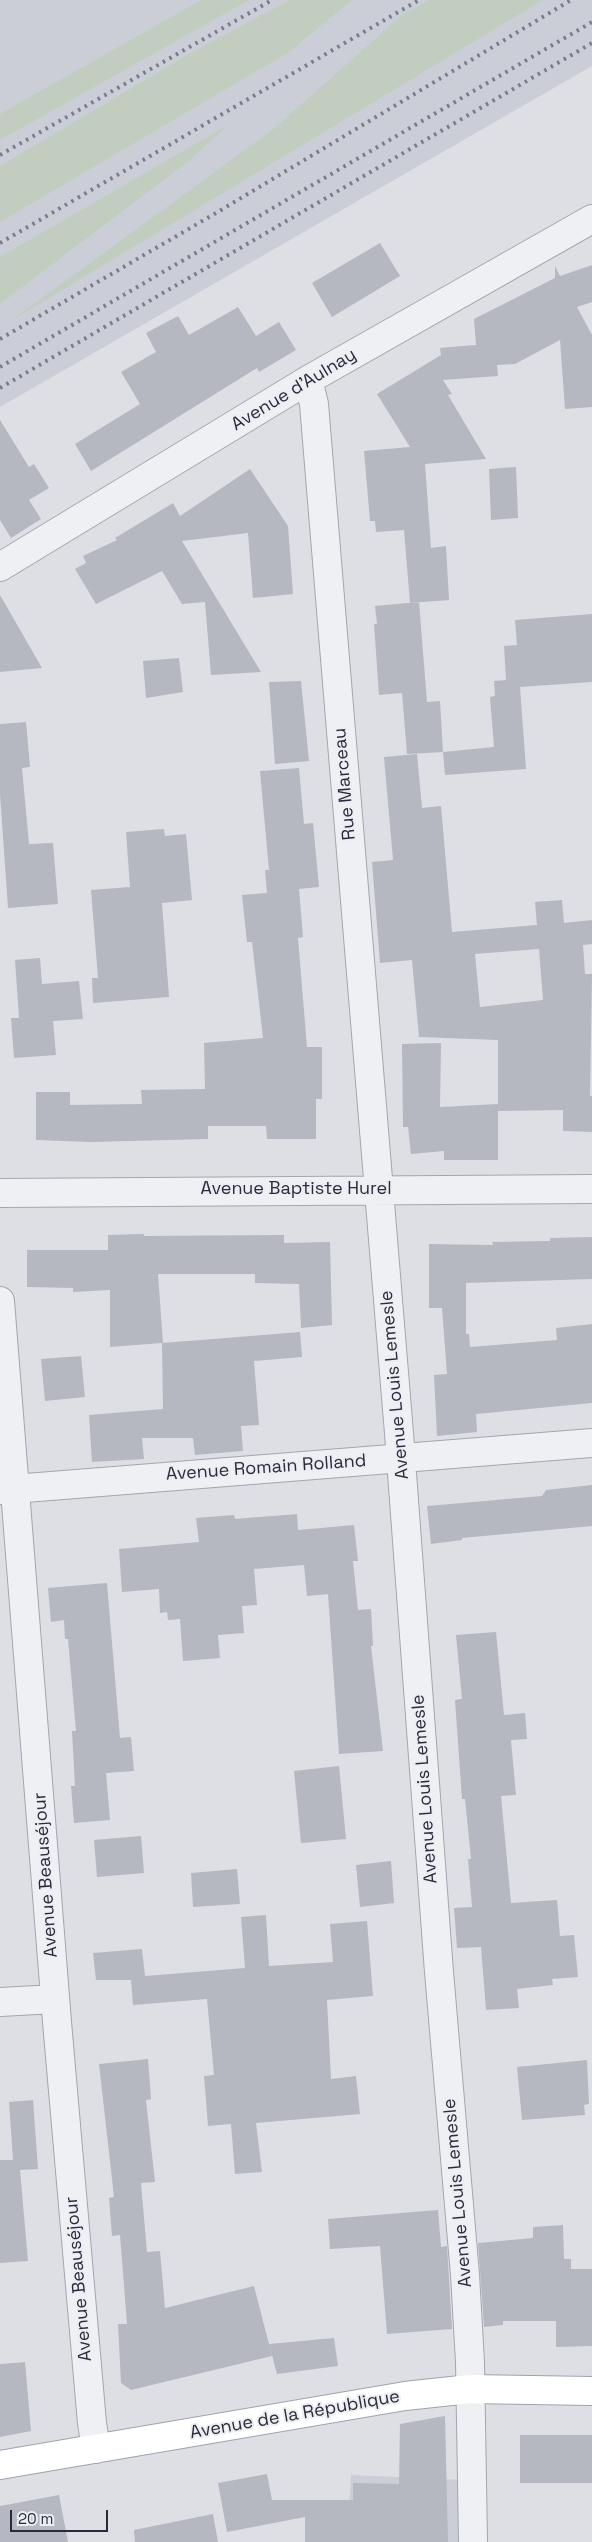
<!DOCTYPE html>
<html>
<head>
<meta charset="utf-8">
<style>
	body { margin:0 }
	#map { position:relative; width:592px; height:2542px; overflow:hidden; background:#dddfe5; font-family:"Space Grotesk",sans-serif }
	canvas { display:block }
	.scale { position:absolute; left:10px; top:2510px; width:98px; height:22px; box-sizing:border-box; border:2px solid #282c3a; border-top:0; padding-left:6px; font-size:15px; line-height:18px; white-space:nowrap; color:#282c3a; -webkit-text-stroke:4px #eceef3; paint-order:stroke }
</style>
</head>
<body>
<div id="map">
<canvas width="592" height="2542"></canvas>
<div class="scale">20 m</div>
</div>
<script>
const ctx = document.querySelector('canvas').getContext('2d');
ctx.lineJoin = 'round';
function paint(path, color) { ctx.fillStyle = color; ctx.fill(path, 'evenodd'); }
function stroke(path, color, width, dash) { ctx.strokeStyle = color; ctx.lineWidth = width; ctx.lineCap = dash ? 'butt' : 'round'; ctx.setLineDash(dash || []); ctx.stroke(path); }
function label(font, color, halo, rows, align = 'center') {
  ctx.font = font + ' "Space Grotesk",sans-serif'; ctx.lineWidth = 4; ctx.setLineDash([]); ctx.textBaseline = 'middle'; ctx.strokeStyle = halo; ctx.fillStyle = color; for (const [text, x, y, turn = 0] of rows) {
    ctx.save(); ctx.translate(x, y); ctx.rotate((+turn || 0) * Math.PI / 180); ctx.textAlign = isNaN(turn) ? turn : align; if (halo) ctx.strokeText(text, 0, 0); ctx.fillText(text, 0, 0); ctx.restore();
  }
}
paint(new Path2D(`
	M 0,0 L 592,0 L 592,66 L 0,407 Z
	M 351,2475 L 464,2480 L 465,2542 L 347,2542 Z`), '#cbced6');
paint(new Path2D(`
	M 201,0 L 249,0 L 0,140 L 0,114 Z
	M 290,0 L 352,0 L 289,52 L 0,222 L 0,166 L 187,55 Z
	M 429,0 L 543,0 L 9,322 L 271,131 L 402,15 Z
	M 228,125 L 190,160 L 0,304 L 0,257 Z`), '#c1cebf');
paint(new Path2D(`
	M 380,243 L 400,276 L 332,317 L 312,283 Z
	M 592,265 L 592,302 L 577,307 L 592,335 L 592,407 L 565,409 L 560,340 L 515,364 L 497,365 L 498,376 L 443,380 L 452,394 L 448,395 L 486,459 L 425,464 L 431,548 L 446,546 L 449,600 L 410,603 L 404,530 L 376,532 L 375,521 L 370,521 L 364,451 L 410,447 L 377,394 L 441,355 L 440,348 L 476,345 L 474,319 L 555,278 L 555,266 L 560,276 Z
	M 238,307 L 256,336 L 279,322 L 296,350 L 259,372 L 257,368 L 91,471 L 75,444 L 140,404 L 121,372 L 156,352 L 146,333 L 178,316 L 189,335 Z
	M 0,420 L 29,467 L 34,464 L 49,488 L 29,500 L 41,519 L 11,538 L 0,520 Z
	M 516,467 L 518,518 L 491,520 L 489,469 Z
	M 250,469 L 288,526 L 293,594 L 253,598 L 248,533 L 182,541 L 261,672 L 211,675 L 205,602 L 182,604 L 162,571 L 96,604 L 75,569 L 86,563 L 83,556 L 117,540 L 115,538 L 173,503 L 180,516 Z
	M 0,595 L 42,668 L 0,672 Z
	M 419,602 L 427,702 L 440,701 L 443,752 L 407,754 L 402,693 L 379,695 L 374,624 L 377,624 L 375,606 Z
	M 592,614 L 592,682 L 520,687 L 526,769 L 445,775 L 443,752 L 494,747 L 490,697 L 495,696 L 494,681 L 506,680 L 504,646 L 517,645 L 515,620 Z
	M 179,658 L 183,692 L 146,698 L 143,661 Z
	M 301,681 L 309,761 L 275,764 L 269,682 Z
	M 26,722 L 30,767 L 22,768 L 29,844 L 53,843 L 58,904 L 8,908 L 0,794 L 0,724 Z
	M 417,754 L 422,808 L 441,806 L 452,932 L 537,925 L 535,902 L 562,900 L 564,923 L 592,920 L 592,944 L 583,945 L 585,974 L 592,974 L 590,1096 L 592,1096 L 592,1132 L 563,1131 L 563,1110 L 498,1111 L 498,1040 L 419,1037 L 412,960 L 380,963 L 372,862 L 393,860 L 384,757 ZM 539,949 L 543,1000 L 480,1007 L 475,954 Z
	M 299,768 L 304,824 L 313,823 L 319,887 L 299,889 L 303,937 L 298,938 L 307,1047 L 322,1047 L 322,1099 L 316,1099 L 316,1139 L 267,1139 L 266,1126 L 208,1126 L 208,1139 L 90,1142 L 36,1140 L 36,1092 L 70,1092 L 70,1105 L 142,1104 L 141,1090 L 205,1089 L 204,1043 L 263,1038 L 252,942 L 247,942 L 242,895 L 267,893 L 265,870 L 269,870 L 260,771 Z
	M 164,829 L 165,836 L 186,834 L 192,900 L 162,903 L 169,997 L 93,1003 L 92,978 L 98,978 L 91,890 L 130,887 L 126,832 Z
	M 40,958 L 42,984 L 79,981 L 83,1019 L 53,1021 L 56,1055 L 14,1058 L 11,1018 L 19,1018 L 15,960 Z
	M 441,1043 L 440,1107 L 498,1104 L 498,1160 L 444,1160 L 444,1151 L 411,1154 L 408,1127 L 403,1127 L 402,1044 Z
	M 144,1234 L 144,1236 L 284,1235 L 284,1243 L 330,1242 L 332,1325 L 301,1328 L 299,1284 L 255,1283 L 255,1274 L 158,1274 L 163,1343 L 300,1332 L 302,1357 L 254,1361 L 259,1425 L 241,1426 L 243,1451 L 195,1455 L 193,1438 L 142,1438 L 144,1459 L 92,1462 L 89,1415 L 163,1409 L 162,1343 L 110,1347 L 110,1290 L 73,1292 L 73,1288 L 27,1287 L 27,1250 L 108,1250 L 108,1235 Z
	M 592,1237 L 592,1279 L 466,1283 L 466,1334 L 469,1334 L 470,1347 L 557,1340 L 556,1328 L 592,1324 L 592,1403 L 476,1414 L 477,1432 L 437,1436 L 434,1375 L 447,1374 L 442,1308 L 429,1308 L 429,1244 L 493,1245 L 492,1242 L 550,1241 L 550,1238 Z
	M 81,1356 L 85,1397 L 45,1401 L 41,1359 Z
	M 592,1485 L 592,1526 L 462,1538 L 462,1540 L 431,1544 L 427,1506 L 542,1496 L 546,1490 Z
	M 297,1514 L 298,1530 L 354,1525 L 358,1561 L 353,1561 L 358,1610 L 371,1609 L 373,1646 L 371,1646 L 383,1751 L 339,1754 L 328,1594 L 307,1596 L 304,1565 L 254,1569 L 257,1605 L 242,1606 L 244,1633 L 218,1635 L 220,1658 L 183,1661 L 180,1619 L 168,1620 L 167,1612 L 160,1613 L 159,1589 L 122,1592 L 119,1549 L 199,1542 L 196,1518 L 234,1515 L 235,1519 Z
	M 107,1583 L 120,1738 L 131,1737 L 134,1771 L 106,1773 L 110,1820 L 74,1823 L 71,1786 L 75,1786 L 72,1731 L 76,1731 L 68,1639 L 65,1639 L 64,1620 L 51,1622 L 48,1588 Z
	M 496,1632 L 504,1715 L 525,1713 L 527,1739 L 511,1740 L 516,1795 L 501,1796 L 511,1903 L 557,1900 L 560,1936 L 574,1935 L 578,1977 L 552,1979 L 553,1985 L 517,1989 L 519,2008 L 486,2010 L 481,1947 L 457,1948 L 454,1908 L 472,1907 L 468,1859 L 471,1859 L 465,1799 L 462,1799 L 455,1700 L 462,1699 L 456,1635 Z
	M 339,1766 L 346,1839 L 301,1843 L 294,1771 Z
	M 141,1836 L 144,1873 L 97,1877 L 94,1840 Z
	M 391,1861 L 394,1903 L 360,1907 L 356,1865 Z
	M 237,1869 L 240,1904 L 193,1907 L 191,1873 Z
	M 266,1915 L 269,1966 L 333,1962 L 330,1924 L 367,1921 L 373,1996 L 327,2000 L 331,2079 L 356,2076 L 360,2114 L 256,2123 L 262,2172 L 235,2174 L 231,2124 L 208,2126 L 204,2076 L 214,2075 L 207,1999 L 133,2005 L 131,1980 L 96,1980 L 93,1953 L 142,1949 L 145,1976 L 245,1968 L 241,1917 Z
	M 148,2059 L 151,2099 L 146,2100 L 155,2182 L 141,2183 L 147,2252 L 160,2251 L 165,2308 L 254,2286 L 272,2356 L 131,2390 L 121,2383 L 118,2324 L 127,2324 L 120,2235 L 112,2236 L 109,2198 L 114,2197 L 99,2064 Z
	M 587,2060 L 589,2104 L 584,2105 L 585,2115 L 522,2120 L 517,2067 Z
	M 33,2100 L 38,2169 L 20,2170 L 28,2261 L 0,2263 L 0,2160 L 13,2160 L 9,2102 Z
	M 438,2210 L 441,2247 L 447,2246 L 452,2329 L 387,2334 L 380,2246 L 330,2249 L 328,2219 Z
	M 563,2225 L 564,2259 L 571,2259 L 571,2269 L 592,2269 L 592,2346 L 556,2347 L 556,2321 L 503,2321 L 503,2325 L 484,2327 L 478,2243 L 533,2238 L 533,2227 Z
	M 334,2338 L 338,2366 L 277,2374 L 269,2344 Z
	M 25,2362 L 31,2431 L 0,2437 L 0,2364 Z
	M 445,2416 L 448,2542 L 305,2542 L 305,2517 L 227,2532 L 218,2483 L 267,2474 L 272,2500 L 353,2500 L 353,2483 L 399,2484 L 400,2424 Z
	M 520,2435 L 592,2435 L 592,2483 L 520,2483 Z
	M 59,2495 L 68,2542 L 0,2542 L 0,2506 Z
	M 213,2514 L 218,2542 L 135,2542 L 134,2530 Z`), '#b5b8c1');
const minor = new Path2D(`
	M 308,380 L 314,404 L 399,1433 L 439,1972 L 465,2275 L 470,2362 L 473,2542
	M 0,567 L 308,380 L 592,219
	M 0,1193 L 592,1189
	M 0,1301 L 57,2022 L 92,2423 L 96,2449
	M 0,1490 L 592,1443
	M 0,2002 L 55,1999`);
const major = new Path2D(`
	M 0,2465 L 405,2396 L 470,2389 L 592,2391`);
stroke(minor, '#a3a6ae', 30);
stroke(major, '#9da3b0', 30);
stroke(minor, '#eff0f4', 28);
stroke(major, '#fff', 28);
stroke(new Path2D(`
	M 0,155 L 272,0
	M 0,243 L 419,0
	M 0,339 L 216,213 L 571,0
	M 0,367 L 592,22
	M 0,388 L 592,43`), '#787d8d', 4, [2.5, 5]);
label('18px', '#282c3a', '#eceef3', [
	["Avenue d'Aulnay",294,390,-31],
	["Rue Marceau",345,784,-95],
	["Avenue Baptiste Hurel",296,1189],
	["Avenue Louis Lemesle",395,1385,-95],
	["Avenue Romain Rolland",266,1468,-4],
	["Avenue Louis Lemesle",425,1789,-94],
	["Avenue Beauséjour",46,1875,-94],
	["Avenue Louis Lemesle",458,2193,-95],
	["Avenue Beauséjour",79,2279,-95],
	["Avenue de la République",295,2415,-10]
]);
</script>
</body>
</html>
